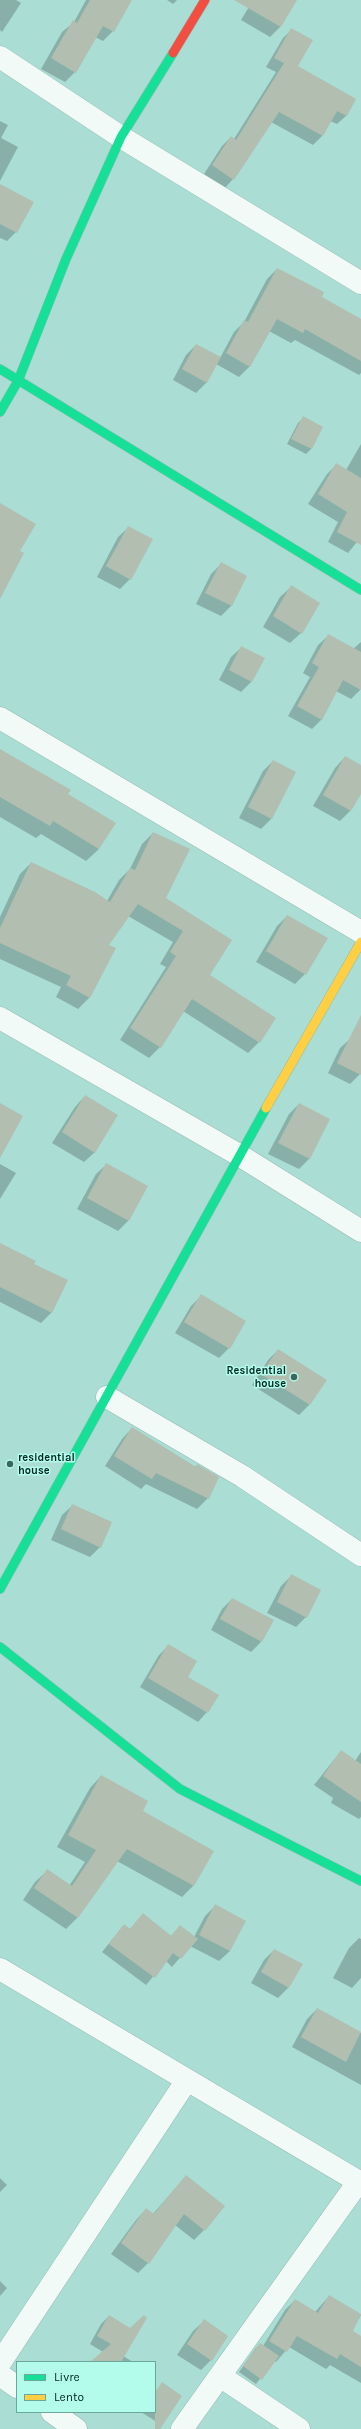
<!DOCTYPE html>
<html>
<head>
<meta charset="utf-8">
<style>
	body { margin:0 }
	#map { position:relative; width:361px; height:2429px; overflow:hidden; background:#aaddd3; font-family:Karla,sans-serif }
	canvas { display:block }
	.legend { position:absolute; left:16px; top:2361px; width:140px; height:52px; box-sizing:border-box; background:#b3fcec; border:1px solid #6ba79b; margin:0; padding:5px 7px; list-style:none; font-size:12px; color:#002721 }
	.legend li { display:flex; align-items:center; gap:8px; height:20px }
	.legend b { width:20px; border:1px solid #6ba79b }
</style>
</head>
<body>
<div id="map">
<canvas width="361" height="2429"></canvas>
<ul class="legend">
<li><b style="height:5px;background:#16e098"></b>Livre</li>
<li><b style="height:5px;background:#ffcf43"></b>Lento</li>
</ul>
</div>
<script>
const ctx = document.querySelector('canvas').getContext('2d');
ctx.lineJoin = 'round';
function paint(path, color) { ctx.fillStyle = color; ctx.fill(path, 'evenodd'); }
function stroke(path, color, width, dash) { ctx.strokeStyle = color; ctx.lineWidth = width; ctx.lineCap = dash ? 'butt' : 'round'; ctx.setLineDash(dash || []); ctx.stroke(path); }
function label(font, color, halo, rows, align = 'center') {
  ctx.font = font + ' Karla,sans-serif'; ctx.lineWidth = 3; ctx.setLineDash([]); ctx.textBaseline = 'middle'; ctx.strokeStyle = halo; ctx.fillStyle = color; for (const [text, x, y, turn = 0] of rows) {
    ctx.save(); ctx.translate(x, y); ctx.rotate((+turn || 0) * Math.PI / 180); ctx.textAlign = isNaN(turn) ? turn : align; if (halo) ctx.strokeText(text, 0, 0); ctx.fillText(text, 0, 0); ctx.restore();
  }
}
paint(new Path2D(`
	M 0,0 L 16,0 L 21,3 L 2,32 L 0,30 Z
	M 86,0 L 131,0 L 113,31 L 103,41 L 95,37 L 75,72 L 65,82 L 41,69 L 62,32 L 74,22 Z
	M 167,0 L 177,0 L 173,4 Z
	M 253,0 L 296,0 L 280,27 L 270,37 L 241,20 Z
	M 292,29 L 297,67 L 355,100 L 346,116 L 337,124 L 330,121 L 322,136 L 313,145 L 271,122 L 233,179 L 225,188 L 204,174 L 222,146 L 231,137 L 234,139 L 276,72 L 266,67 L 283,38 Z
	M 0,121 L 8,125 L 1,138 L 18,147 L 0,181 Z
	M 0,185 L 16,232 L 7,241 L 0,238 Z
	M 277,269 L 320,298 L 361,320 L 361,373 L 359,375 L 295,340 L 291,343 L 269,331 L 250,366 L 239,377 L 216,364 L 207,382 L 196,393 L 173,380 L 186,355 L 196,345 L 220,358 L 234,332 L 244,322 L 267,279 Z
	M 304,417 L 322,427 L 311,449 L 306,454 L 287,444 L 298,423 Z
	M 361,444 L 361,537 L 348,553 L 328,542 L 338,522 L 308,504 L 327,474 L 337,464 L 346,470 Z
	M 129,527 L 130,579 L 120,589 L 97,577 L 118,537 Z
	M 221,564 L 246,576 L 231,606 L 221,616 L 196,604 L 211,574 Z
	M 291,587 L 301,633 L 290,643 L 263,627 L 280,597 Z
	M 328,636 L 353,649 L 361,642 L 361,689 L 351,699 L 336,691 L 322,719 L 312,729 L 288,716 L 310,677 L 303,673 L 318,645 Z
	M 242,647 L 252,681 L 241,692 L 219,680 L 231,657 Z
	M 345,757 L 361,767 L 361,792 L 350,811 L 340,821 L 313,806 L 335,768 Z
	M 0,759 L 99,849 L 86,861 L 41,834 L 36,838 L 0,817 Z
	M 273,761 L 295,772 L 271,819 L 261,829 L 239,818 L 263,771 Z
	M 153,833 L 165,899 L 209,976 L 259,1042 L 248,1053 L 183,1011 L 160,1047 L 149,1058 L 120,1040 L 166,967 L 160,964 L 173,942 L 128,916 L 108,945 L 115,949 L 89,998 L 78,1009 L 56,997 L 61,987 L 0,959 L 0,917 L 20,874 L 31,863 L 107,901 L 119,880 L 130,869 L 142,844 Z
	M 287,916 L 305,974 L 295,984 L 256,962 L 277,926 Z
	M 351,1038 L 361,1043 L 361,1073 L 350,1084 L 328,1073 L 340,1048 Z
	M 85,1096 L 95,1152 L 84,1162 L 52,1143 L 75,1107 Z
	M 299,1104 L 329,1120 L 309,1159 L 299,1169 L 268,1154 L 289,1114 Z
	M 0,1164 L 16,1173 L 0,1199 Z
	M 107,1164 L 147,1186 L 128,1221 L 118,1231 L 77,1209 L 96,1174 Z
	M 0,1244 L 33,1265 L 67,1281 L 51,1313 L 41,1323 L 0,1302 Z
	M 201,1296 L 229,1348 L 219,1358 L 175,1333 L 191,1306 Z
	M 278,1350 L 325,1380 L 309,1405 L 299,1415 L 252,1385 L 268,1360 Z
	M 132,1428 L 195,1467 L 197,1465 L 208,1498 L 197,1509 L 146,1484 L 141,1489 L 105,1466 L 122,1439 Z
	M 73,1505 L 100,1547 L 90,1557 L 51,1540 L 62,1515 Z
	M 291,1576 L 306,1617 L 296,1627 L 267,1613 L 281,1586 Z
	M 232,1599 L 261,1642 L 251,1652 L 211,1630 L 222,1609 Z
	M 169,1645 L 207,1712 L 198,1722 L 140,1687 L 159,1655 Z
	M 341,1751 L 355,1761 L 361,1752 L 361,1817 L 359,1819 L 331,1803 L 333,1798 L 314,1785 Z
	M 101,1776 L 141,1812 L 212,1851 L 193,1886 L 182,1897 L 117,1861 L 77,1918 L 66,1929 L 23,1900 L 35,1882 L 47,1871 L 69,1886 L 85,1862 L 57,1847 L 90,1788 Z
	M 215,1906 L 230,1951 L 219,1961 L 190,1946 L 172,1967 L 166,1961 L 146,1985 L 102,1952 L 124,1925 L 130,1929 L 143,1914 L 171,1936 L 180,1926 L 194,1937 L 205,1916 Z
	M 359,1938 L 361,1939 L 361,1978 L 352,1988 L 333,1978 L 349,1948 Z
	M 274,1950 L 288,1988 L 278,1998 L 251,1983 L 264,1960 Z
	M 317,2009 L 361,2033 L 361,2085 L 292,2047 L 307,2019 Z
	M 186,2176 L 204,2230 L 194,2240 L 175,2225 L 148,2263 L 138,2273 L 111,2254 L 136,2220 L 146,2209 L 153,2214 Z
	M 0,2178 L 7,2185 L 0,2192 Z
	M 0,2281 L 7,2288 L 0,2296 Z
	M 329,2296 L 361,2315 L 351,2332 L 361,2337 L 361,2383 L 330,2365 L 326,2369 L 289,2347 L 276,2362 L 274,2361 L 256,2384 L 239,2372 L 255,2349 L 260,2344 L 263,2346 L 285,2310 L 295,2300 L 315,2312 Z
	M 109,2316 L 123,2356 L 133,2362 L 92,2362 L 103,2352 L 90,2344 L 101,2324 Z
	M 204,2321 L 211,2360 L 201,2370 L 177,2355 L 193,2331 Z
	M 162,2384 L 160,2424 L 141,2412 L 155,2412 L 155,2392 Z`), '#0003');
paint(new Path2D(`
	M 90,0 L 132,0 L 114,32 L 103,26 L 76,73 L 51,58 L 73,20 L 77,23 Z
	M 234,0 L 297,0 L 281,27 Z
	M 291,28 L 313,40 L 298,66 L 356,99 L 347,116 L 337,111 L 323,136 L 279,112 L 234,180 L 212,165 L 231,136 L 236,140 L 284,63 L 274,58 Z
	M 0,184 L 34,202 L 17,233 L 0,224 Z
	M 277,268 L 324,292 L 322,297 L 361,319 L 361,361 L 305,329 L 303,333 L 277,319 L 250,367 L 226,353 L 244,320 L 248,322 Z
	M 196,344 L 221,357 L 207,383 L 182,369 Z
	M 303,416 L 323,427 L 312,449 L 291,439 Z
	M 336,463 L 361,478 L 361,545 L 337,532 L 347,512 L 318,494 Z
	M 0,503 L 36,524 L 20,551 L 24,553 L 0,599 Z
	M 128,526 L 153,539 L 131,580 L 106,566 Z
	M 221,562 L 247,576 L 232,606 L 205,593 Z
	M 291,585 L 320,603 L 302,634 L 273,616 Z
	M 328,634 L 361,652 L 361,690 L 343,680 L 322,720 L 297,706 L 319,667 L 312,663 Z
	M 241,646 L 265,658 L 252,682 L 229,670 Z
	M 0,749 L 71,790 L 68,794 L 116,823 L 99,849 L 53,821 L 50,826 L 0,797 Z
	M 345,756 L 361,765 L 361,794 L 351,811 L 323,795 Z
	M 273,760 L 296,772 L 272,819 L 248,807 Z
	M 153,832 L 190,849 L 166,898 L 232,940 L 210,975 L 276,1018 L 260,1043 L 192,999 L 161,1048 L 130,1028 L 176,956 L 170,952 L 183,931 L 138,904 L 109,945 L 116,948 L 90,998 L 66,985 L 71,976 L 0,943 L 0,928 L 31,862 L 95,892 L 110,902 L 130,868 L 135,870 Z
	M 287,915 L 328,938 L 306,975 L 266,951 Z
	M 361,1015 L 361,1075 L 337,1063 Z
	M 85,1095 L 118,1115 L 95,1153 L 62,1132 Z
	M 0,1103 L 23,1116 L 0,1158 Z
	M 299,1103 L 330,1119 L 310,1159 L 278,1143 Z
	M 106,1163 L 148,1186 L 129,1221 L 87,1198 Z
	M 0,1243 L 36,1261 L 34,1264 L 68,1280 L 52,1313 L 0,1287 Z
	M 201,1294 L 246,1321 L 230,1349 L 184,1322 Z
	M 278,1349 L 327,1380 L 310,1405 L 261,1374 Z
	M 132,1427 L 196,1467 L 197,1464 L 219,1477 L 209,1499 L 156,1473 L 152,1479 L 114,1456 Z
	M 72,1504 L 112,1522 L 101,1548 L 61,1529 Z
	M 291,1574 L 321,1590 L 307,1618 L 277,1602 Z
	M 232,1598 L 274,1620 L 262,1642 L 220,1619 Z
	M 168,1644 L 197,1661 L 188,1677 L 219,1695 L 208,1713 L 148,1678 Z
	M 341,1750 L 361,1764 L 361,1802 L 323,1776 Z
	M 101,1775 L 148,1801 L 143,1811 L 214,1851 L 194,1886 L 127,1849 L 78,1918 L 34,1888 L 47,1869 L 72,1886 L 96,1850 L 68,1835 Z
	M 215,1904 L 246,1921 L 230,1951 L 199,1935 Z
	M 143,1913 L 171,1936 L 180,1925 L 198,1939 L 181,1959 L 173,1953 L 155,1978 L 109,1944 L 124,1924 L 130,1929 Z
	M 274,1949 L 303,1964 L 289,1988 L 261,1972 Z
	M 317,2008 L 361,2032 L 346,2062 L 301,2037 Z
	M 186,2175 L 225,2206 L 205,2231 L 184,2214 L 149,2264 L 121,2243 L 146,2208 L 154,2214 Z
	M 329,2295 L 361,2314 L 353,2331 L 361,2336 L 361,2367 L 340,2354 L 337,2359 L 297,2336 L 287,2352 L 269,2341 L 295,2299 L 318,2313 Z
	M 109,2315 L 130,2328 L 144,2315 L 147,2318 L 121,2362 L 90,2362 L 111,2344 L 97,2336 Z
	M 204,2319 L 228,2336 L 212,2361 L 187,2344 Z
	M 260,2343 L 279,2356 L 262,2380 L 243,2366 Z
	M 162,2382 L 182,2396 L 160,2429 L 155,2429 L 155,2393 Z`), '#b2beb0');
const street = new Path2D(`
	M 0,57 L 121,137 L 361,283
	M 0,718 L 361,932
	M 0,1018 L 239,1155 L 361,1231
	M 107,1397 L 242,1476 L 361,1555
	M 0,1969 L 361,2183
	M 0,2363 L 187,2080
	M 0,2375 L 17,2387
	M 220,2376 L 299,2429
	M 52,2412 L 76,2429
	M 182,2429 L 359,2181`);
const fast = new Path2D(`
	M 0,369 L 361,590
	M 0,412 L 18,381 L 66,259 L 121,137 L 173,53
	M 0,1589 L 266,1108
	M 0,1647 L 180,1789 L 361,1881`);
const slow = new Path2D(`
	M 266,1108 L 361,942`);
const jam = new Path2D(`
	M 173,53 L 205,0`);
stroke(street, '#92bbb2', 23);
stroke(fast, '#92bbb2', 10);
stroke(slow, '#92bbb2', 10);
stroke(jam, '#92bbb2', 10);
stroke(street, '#f2faf8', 22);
stroke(fast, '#16e098', 9);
stroke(slow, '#ffcf43', 9);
stroke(jam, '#f24e42', 9);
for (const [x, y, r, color] of [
	[294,1377,4,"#3b675f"],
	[10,1464,4,"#3b675f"]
]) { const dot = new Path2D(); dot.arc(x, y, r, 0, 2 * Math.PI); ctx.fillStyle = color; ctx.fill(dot); stroke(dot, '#b3fcec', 1.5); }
label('bold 11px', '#002721', '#b3fcec', [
	["Residential",286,1371],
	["house",286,1384],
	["residential",18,1458,"left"],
	["house",18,1471,"left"]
], 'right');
</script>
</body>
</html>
